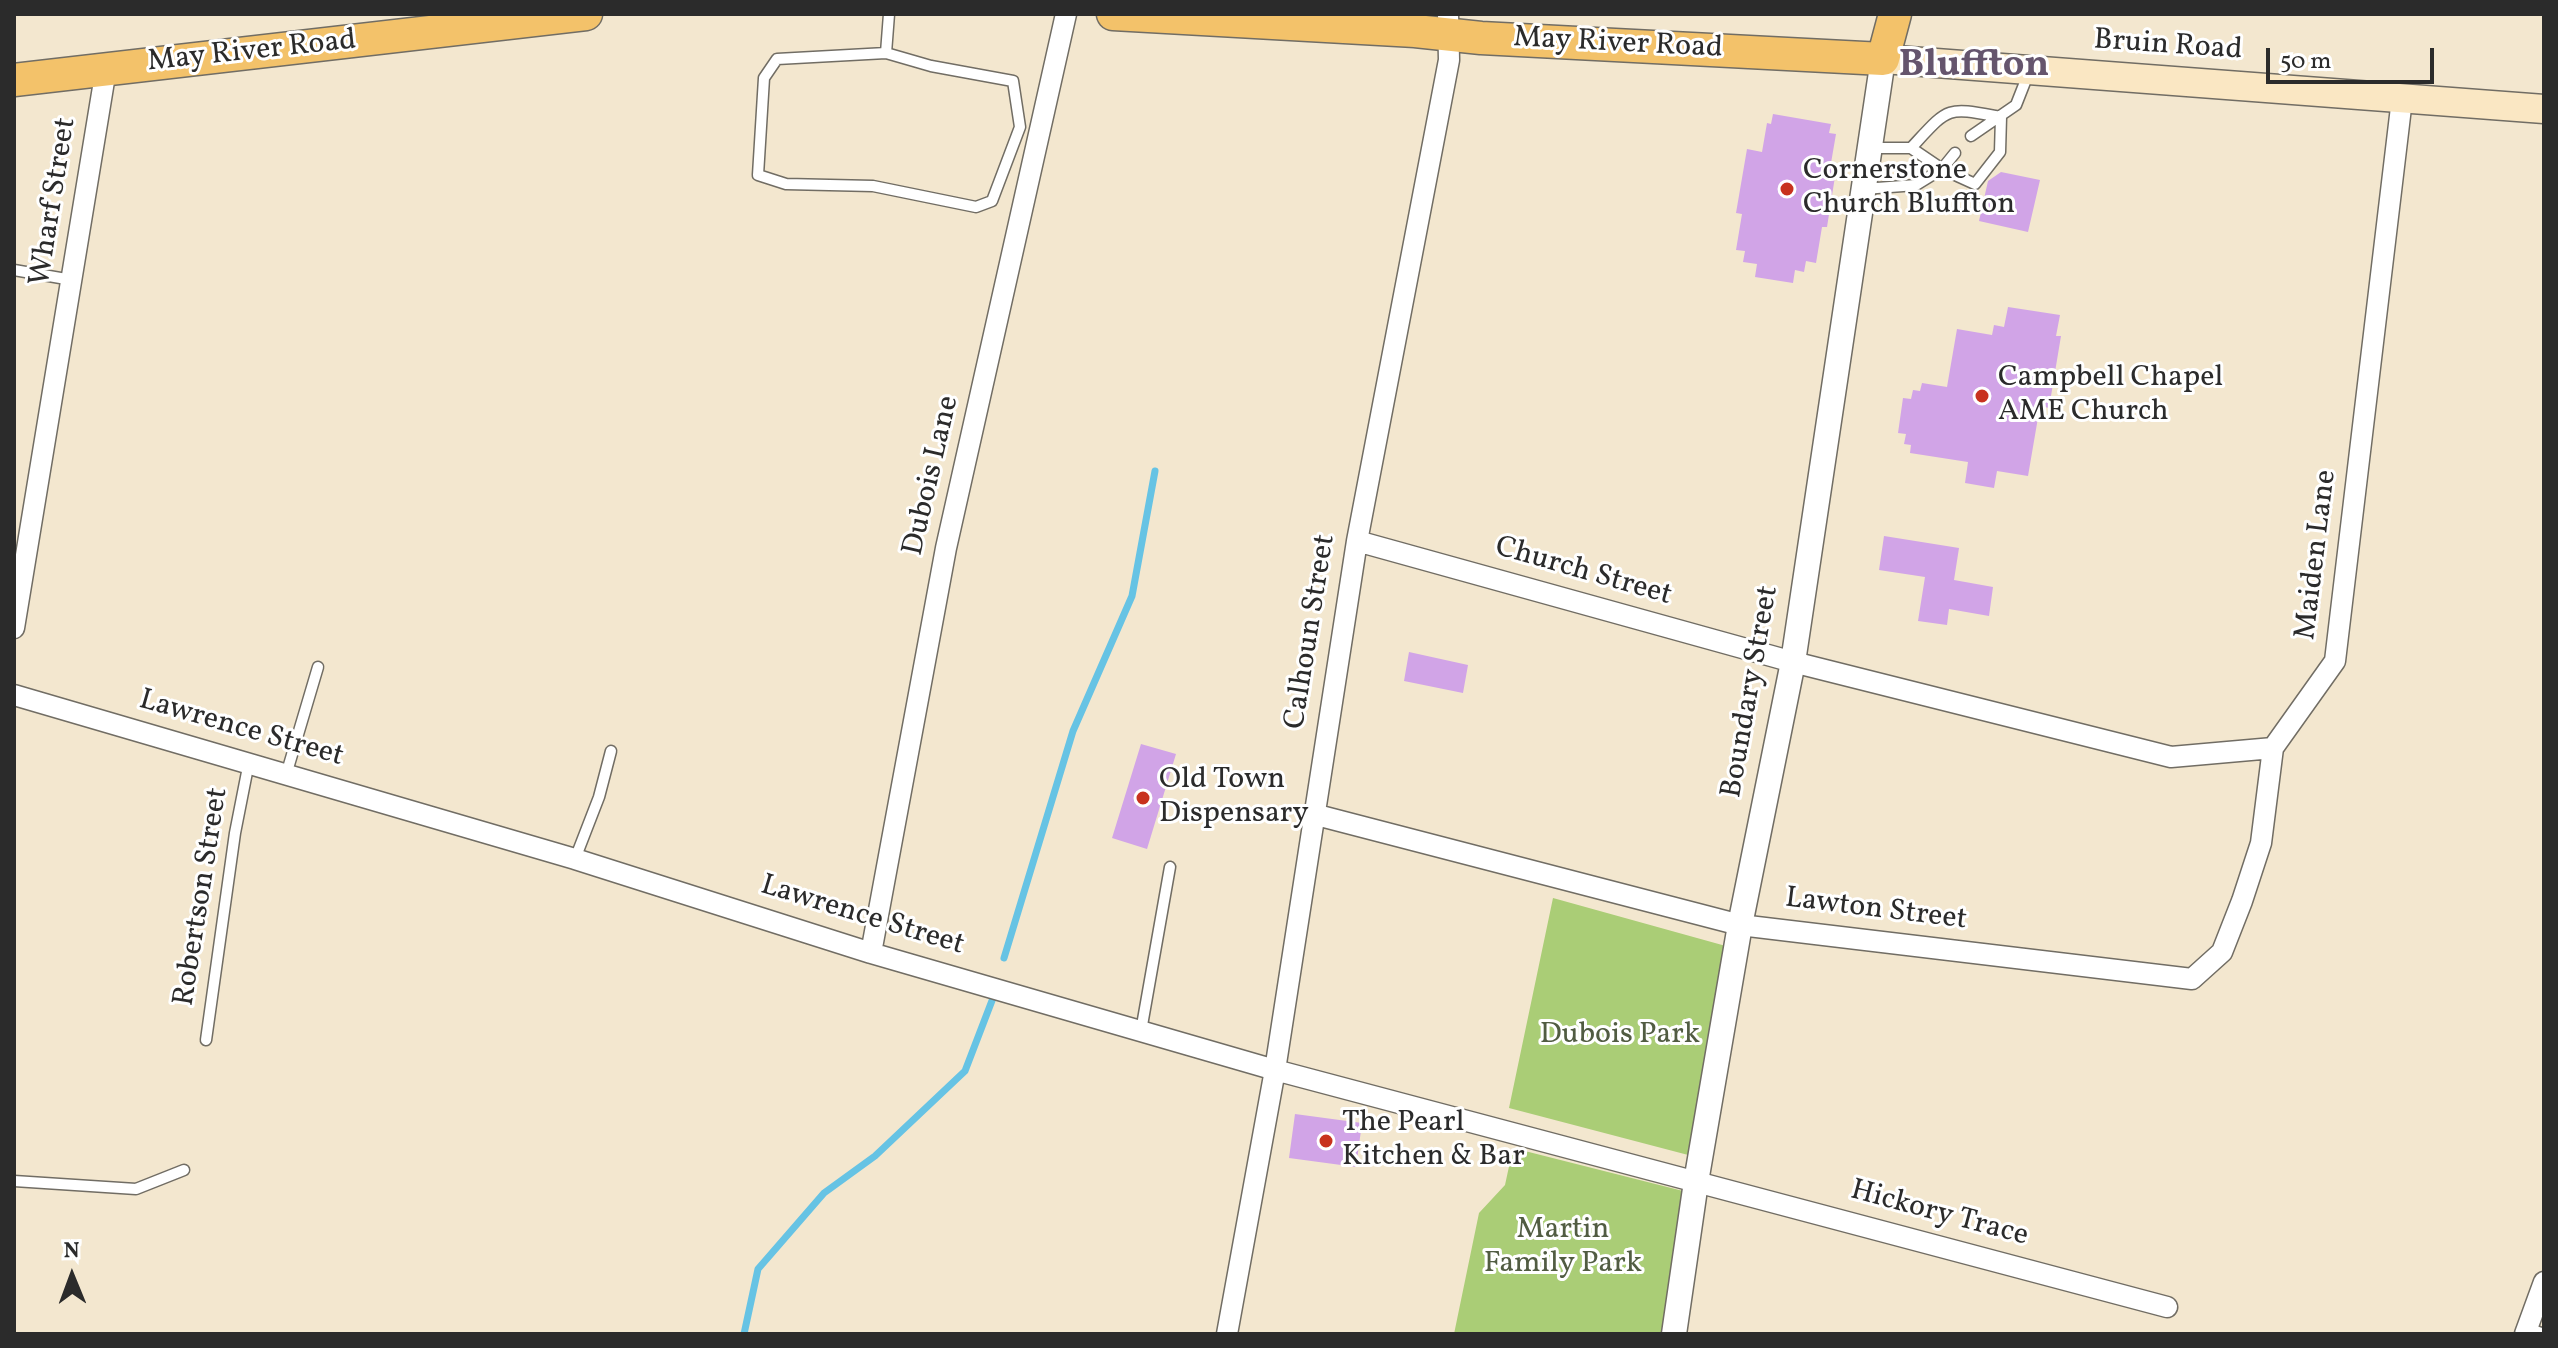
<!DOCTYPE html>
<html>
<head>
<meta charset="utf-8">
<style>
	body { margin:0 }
	#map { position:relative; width:2558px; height:1348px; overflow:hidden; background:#f3e7cf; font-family:Vollkorn,serif }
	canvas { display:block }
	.frame { position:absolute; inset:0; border:16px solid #2b2b2b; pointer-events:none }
	.north { position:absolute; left:32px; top:1236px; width:80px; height:80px; -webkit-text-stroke:6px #fff; paint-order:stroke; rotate:359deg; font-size:22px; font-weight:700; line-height:32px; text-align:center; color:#2b2b2b }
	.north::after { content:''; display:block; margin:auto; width:28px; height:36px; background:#2b2b2b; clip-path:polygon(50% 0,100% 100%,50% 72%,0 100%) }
	.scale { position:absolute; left:2266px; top:48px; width:168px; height:36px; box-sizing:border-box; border:4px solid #2b2b2b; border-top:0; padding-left:10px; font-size:24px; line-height:28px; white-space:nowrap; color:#2b2b2b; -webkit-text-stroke:6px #fff; paint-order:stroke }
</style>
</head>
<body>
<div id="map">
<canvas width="2558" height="1348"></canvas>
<div class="frame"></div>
<div class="north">N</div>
<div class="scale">50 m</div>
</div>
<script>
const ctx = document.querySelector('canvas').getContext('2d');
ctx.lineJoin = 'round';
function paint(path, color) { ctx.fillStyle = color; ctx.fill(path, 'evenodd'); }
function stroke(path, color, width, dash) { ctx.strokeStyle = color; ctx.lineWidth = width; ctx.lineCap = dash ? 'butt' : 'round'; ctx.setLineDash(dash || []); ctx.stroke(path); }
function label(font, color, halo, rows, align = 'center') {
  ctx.font = font + ' Vollkorn,serif'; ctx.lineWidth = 6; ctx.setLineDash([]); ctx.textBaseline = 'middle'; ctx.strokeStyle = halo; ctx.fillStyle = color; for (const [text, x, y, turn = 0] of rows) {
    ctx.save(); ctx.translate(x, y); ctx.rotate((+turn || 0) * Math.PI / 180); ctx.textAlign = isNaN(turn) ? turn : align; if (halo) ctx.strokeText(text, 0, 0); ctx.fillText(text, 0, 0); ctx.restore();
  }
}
paint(new Path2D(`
	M 1553,898 L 1733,948 L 1692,1156 L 1509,1108 Z
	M 1513,1148 L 1687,1192 L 1666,1334 L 1454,1334 L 1479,1213 L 1505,1185 Z`), '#aacd76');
stroke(new Path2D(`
	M 1004,958 L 1073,731 L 1132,596 L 1155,471
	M 744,1334 L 758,1269 L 824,1193 L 875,1156 L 965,1071 L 993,998`), '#66c3e4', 7);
paint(new Path2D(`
	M 1773,114 L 1831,124 L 1829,133 L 1836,134 L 1831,163 L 1837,164 L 1827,227 L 1822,227 L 1816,263 L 1806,261 L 1804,272 L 1795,270 L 1793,283 L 1755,277 L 1757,264 L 1743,262 L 1745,251 L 1736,250 L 1742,214 L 1736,213 L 1747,149 L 1762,152 L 1767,123 L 1771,124 Z
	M 2001,172 L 2040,180 L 2028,232 L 1979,221 L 1988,181 Z
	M 2008,307 L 2060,315 L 2056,336 L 2061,336 L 2049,408 L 2040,406 L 2028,476 L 1997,471 L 1994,488 L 1965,483 L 1968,462 L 1910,453 L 1911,445 L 1904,444 L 1906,434 L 1898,433 L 1903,398 L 1911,399 L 1913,390 L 1920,391 L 1922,383 L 1947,387 L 1957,329 L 1992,335 L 1994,325 L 2004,327 Z
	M 1884,536 L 1959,548 L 1954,580 L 1993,587 L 1989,616 L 1949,609 L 1947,625 L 1918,621 L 1925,577 L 1879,570 Z
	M 1409,652 L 1468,665 L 1463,693 L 1404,681 Z
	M 1141,744 L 1176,754 L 1147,849 L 1112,838 Z
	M 1295,1114 L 1362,1123 L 1356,1167 L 1289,1158 Z`), '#d1a4e7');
const service = new Path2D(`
	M 886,53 L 931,66 L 1013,81 L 1020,127 L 992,201 L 976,207 L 873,186 L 786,184 L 758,175 L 764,78 L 777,59 Z
	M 886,53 L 889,14
	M 1971,136 L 2016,105 L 2029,72
	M 1871,148 L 1911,148 L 1942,169 L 1955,153
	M 1864,189 L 1916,185 L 1942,169 L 1975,184 L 2000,152 L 2001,117 C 1945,107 1950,106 1911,148
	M 14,270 L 72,280
	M 286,775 L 318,667
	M 575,859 L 599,797 L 611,751
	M 1141,1031 L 1170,867
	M 206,1040 L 235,833 L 249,762
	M 14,1181 L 136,1189 L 184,1170
	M 2527,1328 L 2544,1334`);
const minor = new Path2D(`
	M 1357,541 L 1793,662 L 2171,757 L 2273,748 L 2335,661 L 2402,99
	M 14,628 L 106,69
	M 14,695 L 575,859 L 871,953 L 1275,1070 L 2167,1307
	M 1313,814 L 1740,925 L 2192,979 L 2222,952 L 2242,901 L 2261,843 L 2273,748
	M 871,953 L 946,548 L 1066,14
	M 1227,1334 L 1275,1070 L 1357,541 L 1449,60 L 1448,14
	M 2525,1334 L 2544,1282`);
const tertiary = new Path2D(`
	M 1674,1334 L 1696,1182 L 1740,925 L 1793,662 L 1883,59`);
const secondary = new Path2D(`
	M 1883,59 L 2544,109`);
const primary = new Path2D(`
	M 1113,14 L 1415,31 L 1481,38 L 1883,59 L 1895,14
	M 14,80 L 586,14`);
stroke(service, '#716d64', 13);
stroke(minor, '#716d64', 23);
stroke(tertiary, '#716d64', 27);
stroke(secondary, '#716d64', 31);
stroke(primary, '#716d64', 35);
stroke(service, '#fff', 10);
stroke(minor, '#fff', 20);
stroke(tertiary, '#fff', 24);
stroke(secondary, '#fae7c3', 28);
stroke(primary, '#f3c26a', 32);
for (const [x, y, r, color] of [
	[1787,189,8,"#c8321e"],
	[1982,396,8,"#c8321e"],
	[1143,798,8,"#c8321e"],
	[1326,1141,8,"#c8321e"]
]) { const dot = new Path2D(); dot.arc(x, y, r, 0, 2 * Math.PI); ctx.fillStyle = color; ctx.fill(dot); stroke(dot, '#fff', 3); }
label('30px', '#2b2b2b', '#fff', [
	["May River Road",1618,45,3],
	["Bruin Road",2168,47,4],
	["May River Road",252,53,-6],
	["Wharf Street",55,202,-81],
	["Dubois Lane",933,476,-77],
	["Maiden Lane",2318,555,-83],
	["Church Street",1583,573,16],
	["Calhoun Street",1312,632,-81],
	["Boundary Street",1752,692,-80],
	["Lawrence Street",241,730,16],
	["Robertson Street",203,897,-81],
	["Lawton Street",1876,911,7],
	["Lawrence Street",862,917,17],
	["Hickory Trace",1939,1215,15]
]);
label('30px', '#2b2b2b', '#fff', [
	["Cornerstone",1803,172],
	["Church Bluffton",1803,206],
	["Campbell Chapel",1998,379],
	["AME Church",1998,413],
	["Old Town",1159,781],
	["Dispensary",1159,815],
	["The Pearl",1342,1124],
	["Kitchen & Bar",1342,1158]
], 'left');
label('30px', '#515c42', '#fff', [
	["Dubois Park",1620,1036],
	["Martin",1563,1231],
	["Family Park",1563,1265]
]);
label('bold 38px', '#65556d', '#fff', [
	["Bluffton",1974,68]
]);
</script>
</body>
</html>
